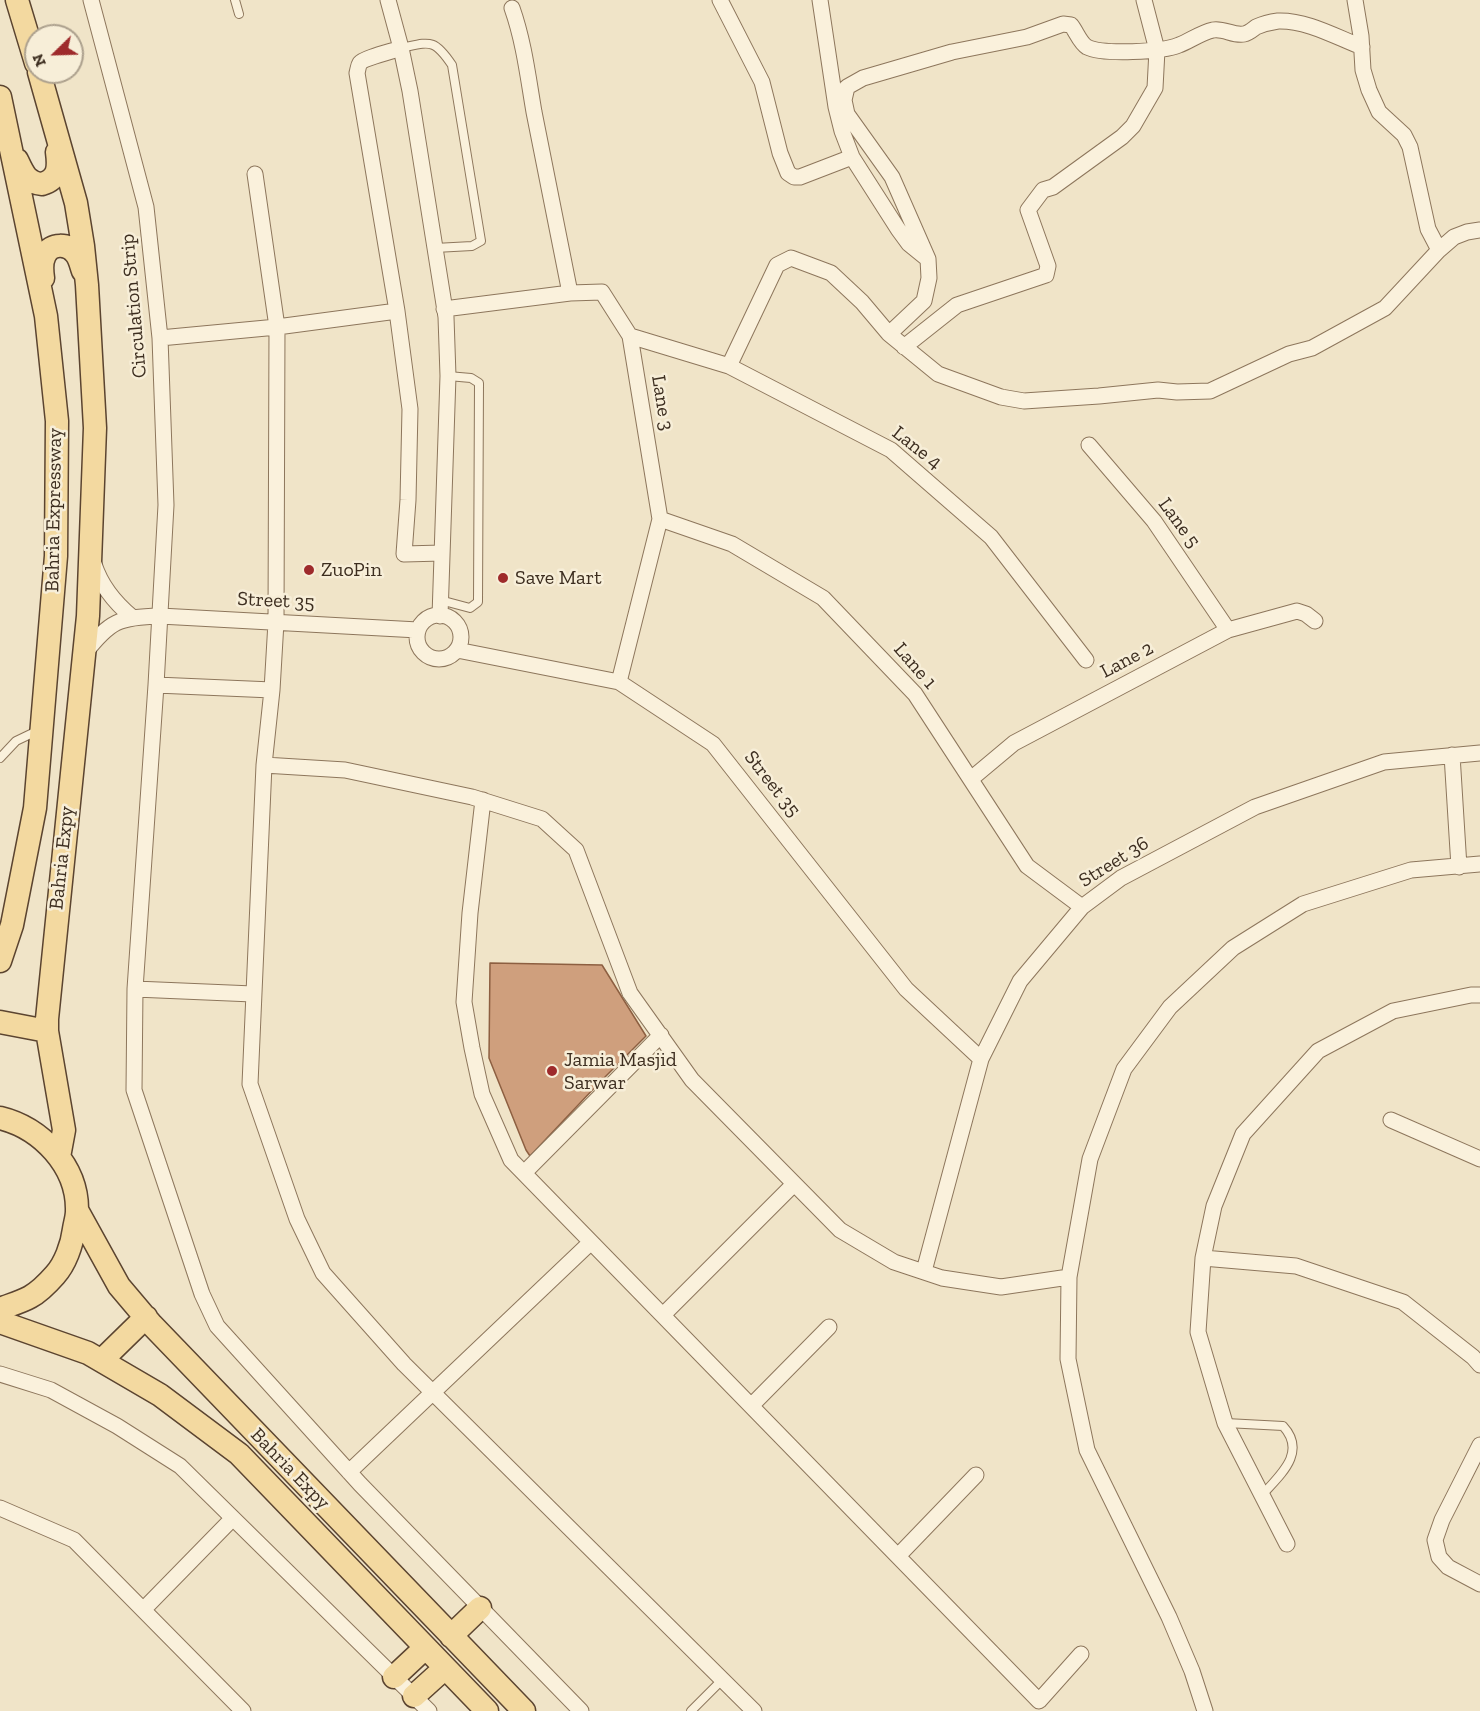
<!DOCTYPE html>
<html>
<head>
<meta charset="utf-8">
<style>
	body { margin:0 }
	#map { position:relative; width:1480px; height:1711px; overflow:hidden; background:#f0e4c8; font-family:"Zilla Slab",serif }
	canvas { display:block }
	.north { position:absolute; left:24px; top:24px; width:60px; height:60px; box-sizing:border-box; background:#f7eed8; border:2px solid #ada18e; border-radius:50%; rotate:247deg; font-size:16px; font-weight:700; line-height:24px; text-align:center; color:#3d2e20 }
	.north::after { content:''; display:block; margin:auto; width:21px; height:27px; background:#9e2a2b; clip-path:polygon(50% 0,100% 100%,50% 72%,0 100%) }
</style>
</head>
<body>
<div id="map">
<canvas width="1480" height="1711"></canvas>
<div class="north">N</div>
</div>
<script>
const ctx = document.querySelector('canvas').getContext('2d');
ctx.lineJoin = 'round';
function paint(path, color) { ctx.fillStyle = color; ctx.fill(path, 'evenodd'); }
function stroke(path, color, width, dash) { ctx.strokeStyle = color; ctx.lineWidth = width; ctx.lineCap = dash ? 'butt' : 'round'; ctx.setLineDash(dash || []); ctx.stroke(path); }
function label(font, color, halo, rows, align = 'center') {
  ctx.font = font + ' "Zilla Slab",serif'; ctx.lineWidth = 5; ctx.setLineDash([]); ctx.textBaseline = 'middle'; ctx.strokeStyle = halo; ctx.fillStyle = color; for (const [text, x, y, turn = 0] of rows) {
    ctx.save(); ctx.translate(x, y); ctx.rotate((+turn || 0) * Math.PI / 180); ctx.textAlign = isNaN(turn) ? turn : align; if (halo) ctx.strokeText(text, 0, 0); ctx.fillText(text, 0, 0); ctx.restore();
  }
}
const building = new Path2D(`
	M 490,963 L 602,965 L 646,1036 L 598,1084 L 530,1156 L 526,1150 L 489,1058 Z`);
paint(building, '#cf9f7d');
stroke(building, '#8d5f41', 1.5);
const lane = new Path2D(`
	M 235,0 L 239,14
	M 401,48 C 430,42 434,38 452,65 L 481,241 L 472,246 L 435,248
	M 440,600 L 470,608 L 478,602 L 479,383 L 471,378 L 448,376
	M 0,758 L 16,741 L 39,730
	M 1226,1423 L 1283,1426 C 1307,1452 1281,1474 1263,1494
	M 691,1711 L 722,1680`);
const street = new Path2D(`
	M 91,0 L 146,207 L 160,338 L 166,505 L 156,685 L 135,989 L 134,1090 L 202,1294 L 217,1326 L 360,1484 L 581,1711
	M 388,0 L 401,48 L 410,91 L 446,317 L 448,376 L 440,616
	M 720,0 L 762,82 L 780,153 L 788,173 L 794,177 L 800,177 L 852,157
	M 820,0 L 836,107 L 842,131 L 852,157 L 898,229 L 909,244 L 925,257
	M 1355,0 L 1361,36 L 1363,70 L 1369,90 L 1379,112 L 1404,135 L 1410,147 L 1428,229 L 1439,250
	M 512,8 C 524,42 528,77 534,112 C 546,172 558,232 570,293
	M 401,48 C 393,51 364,58 360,63 C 358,66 358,70 357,73 L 397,311 L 410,409 L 408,500 L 404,554 L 442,553
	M 255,174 L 277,327 L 276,622 L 272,690 L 264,765 L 250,1084 L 297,1219 L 323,1273 L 404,1364 L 754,1711
	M 444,309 L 570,293 L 602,292 L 630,336 L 660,519 L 619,682
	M 889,334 L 938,374 L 1001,397 L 1024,401 L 1099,396 L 1158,390 L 1177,392 L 1210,391 L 1289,354 L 1312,348 L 1385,308 L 1439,250 L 1454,237 L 1467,232 L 1480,230
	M 630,336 L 729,366 L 891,450 L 991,537 L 1086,660
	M 160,338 L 277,327 L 397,311
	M 904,347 L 957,305 L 1046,275 L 1048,266 L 1028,210 L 1043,190 L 1053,187 L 1122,137 L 1133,126 L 1155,88 L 1157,50 L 1144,0
	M 729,366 L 777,265 L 791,258 L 831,273 L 862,302 L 889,334 L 924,301 L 929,278 L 928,259 L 892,177 L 847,114 L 844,100 L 847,87 L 863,78 L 952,52 L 1027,37 L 1063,24 L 1071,25 C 1076,31 1080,43 1087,47 C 1103,55 1162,52 1179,45 C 1190,41 1200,33 1213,30 C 1224,28 1233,36 1244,34 C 1249,33 1252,30 1256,27 C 1263,24 1271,22 1278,21 C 1307,20 1336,37 1362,47
	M 1089,445 L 1154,521 L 1228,630
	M 660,519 L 732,544 L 823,598 L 915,694 L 1027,866 L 1082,907
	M 94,564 C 101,586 114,602 132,617
	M417 637a22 22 0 1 1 44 0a22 22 0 1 1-44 0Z
	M 457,650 L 619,682 L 713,744 L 906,989 L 981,1059
	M 85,653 C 110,621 119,617 160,616 L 418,630
	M 156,685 L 272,690
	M 1452,755 L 1459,867
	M 264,765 L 345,770 L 472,797 L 542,819 L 576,850 L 630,993 L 692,1080 L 840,1230 L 894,1262 L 942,1278 L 1001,1287 L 1069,1277
	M 971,779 L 1014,743 L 1228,630 L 1297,611 L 1306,614 L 1315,621
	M 483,800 L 470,913 L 464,1002 L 472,1048 L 482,1094 L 511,1160 L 1039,1701 L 1081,1654
	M 135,989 L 253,994
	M 1391,1120 L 1480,1159
	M 524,1173 L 661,1035
	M 1203,1258 L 1296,1266 L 1403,1302 L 1473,1357 L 1480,1365
	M 924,1271 L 981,1059 L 1020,981 L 1082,907 L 1121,878 L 1255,807 L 1384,762 L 1480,753
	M 663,1315 L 794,1184
	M 0,1374 L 51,1390 L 117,1426 L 180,1466 L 429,1711
	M 751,1406 L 829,1327
	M 1480,1445 L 1442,1520 L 1435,1540 L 1439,1557 L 1448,1567 L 1480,1584
	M 349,1472 L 591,1242
	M 0,1508 L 74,1540 L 243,1711
	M 1287,1544 L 1225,1423 L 1198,1332 L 1203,1258 L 1214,1206 L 1243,1134 L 1318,1051 L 1393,1011 L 1471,995 L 1480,995
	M 898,1556 L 976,1475
	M 143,1610 L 233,1518
	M 1205,1711 L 1192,1671 L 1169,1617 L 1087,1450 L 1068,1359 L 1069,1277 L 1090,1159 L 1124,1069 L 1170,1007 L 1233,948 L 1303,904 L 1411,870 L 1480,864`);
const primary = new Path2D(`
	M 17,0 L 36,63
	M 39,72 L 76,203 L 83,246 L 87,285 L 95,428 L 88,616 L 47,1019 L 47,1031 L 64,1130 L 59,1157
	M 0,97 L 46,316 L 57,421 L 56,556 L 35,808 L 12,925 L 0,961
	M 17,160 C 23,173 27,183 42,184 C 59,179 59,167 57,152
	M 43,278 C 42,271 41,262 45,255 C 51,243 68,243 76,254 C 80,259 81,266 83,271
	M 0,1022 L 47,1031
	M 0,1118 C 41,1128 78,1166 77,1211 C 77,1217 75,1223 74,1229 C 72,1245 65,1264 55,1275 C 48,1283 39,1292 30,1297 C 21,1302 10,1305 0,1309
	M 77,1210 L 119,1286 L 152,1325 L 524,1711
	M 0,1322 L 88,1353 L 160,1395 L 239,1454 L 487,1711
	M 102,1360 L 146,1317
	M 451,1636 L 480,1608
	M 394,1677 L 425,1648
	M 414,1696 L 445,1668`);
stroke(lane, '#8d765c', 10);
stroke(street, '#8d765c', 17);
stroke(primary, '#5b4430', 25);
stroke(lane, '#faf1dc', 8);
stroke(street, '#faf1dc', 15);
stroke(primary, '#f3d9a0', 22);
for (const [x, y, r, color] of [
	[309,570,6,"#9e2a2b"],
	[503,578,6,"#9e2a2b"],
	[552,1071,6,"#9e2a2b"]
]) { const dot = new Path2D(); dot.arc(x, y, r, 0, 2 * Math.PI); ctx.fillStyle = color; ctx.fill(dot); stroke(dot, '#f7eed8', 2); }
label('20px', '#3d2e20', '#f7eed8', [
	["Circulation Strip",134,306,-95],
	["Lane 3",662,403,81],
	["Lane 4",917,448,38],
	["Bahria Expressway",54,510,-89],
	["Lane 5",1179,523,54],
	["Street 35",276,601,3],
	["Lane 2",1127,660,-28],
	["Lane 1",915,666,49],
	["Street 35",772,784,52],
	["Bahria Expy",62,858,-84],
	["Street 36",1114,862,-32],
	["Bahria Expy",290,1469,46]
]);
label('20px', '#3d2e20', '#f7eed8', [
	["ZuoPin",321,570],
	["Save Mart",515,578],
	["Jamia Masjid",564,1060],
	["Sarwar",564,1083]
], 'left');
</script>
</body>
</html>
